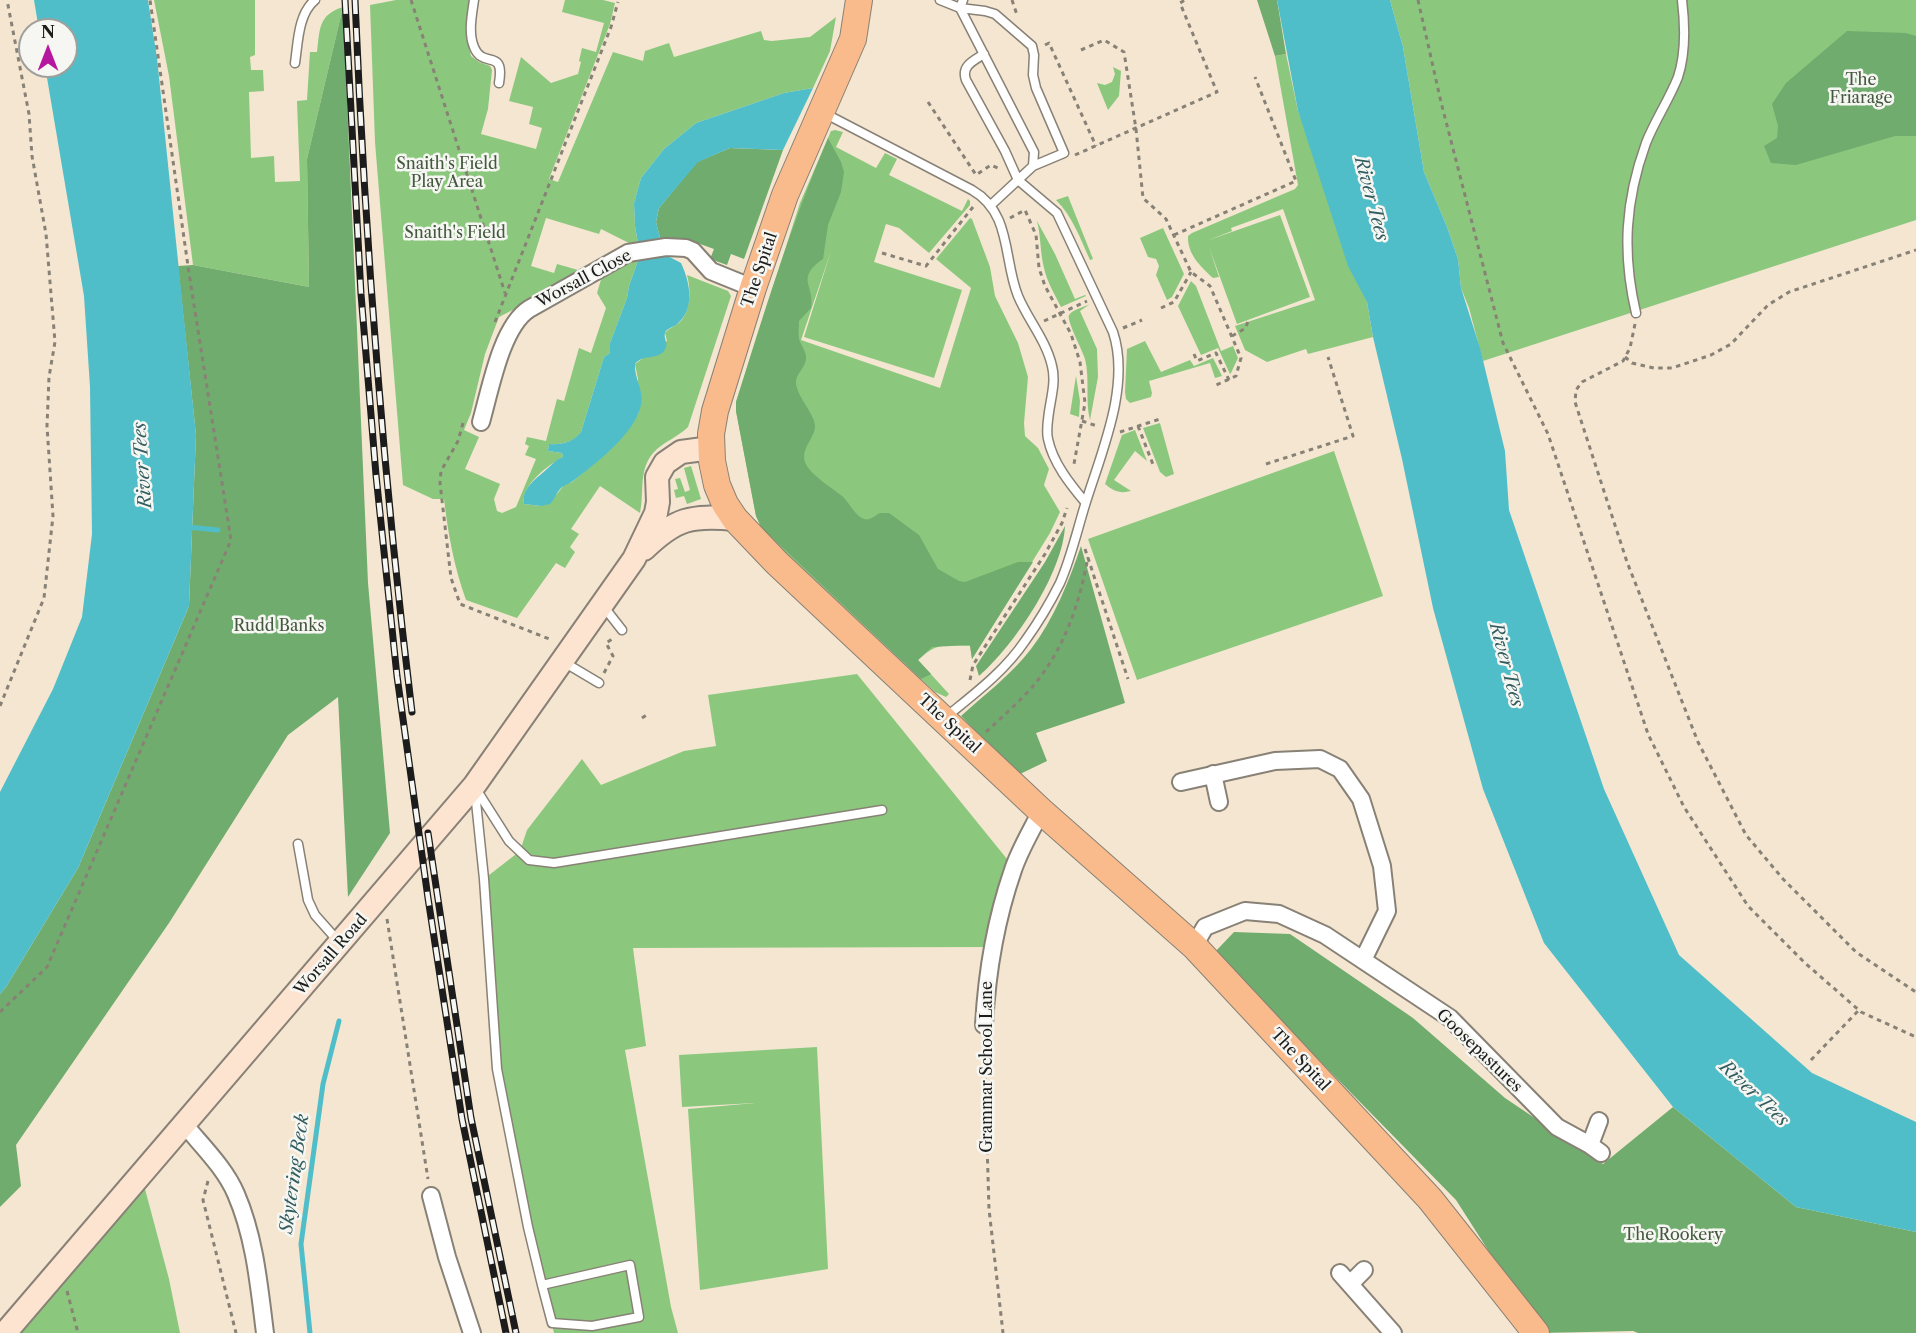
<!DOCTYPE html>
<html>
<head>
<meta charset="utf-8">
<style>
	body { margin:0 }
	#map { position:relative; width:1916px; height:1333px; overflow:hidden; background:#f4e6d1; font-family:"Libre Caslon Text",serif }
	canvas { display:block }
	.north { position:absolute; left:18px; top:18px; width:60px; height:60px; box-sizing:border-box; background:#f6f6f2; border:2px solid #9f9f9c; border-radius:50%; rotate:0deg; font-size:16px; font-weight:700; line-height:24px; text-align:center; color:#1c1c1c }
	.north::after { content:''; display:block; margin:auto; width:21px; height:27px; background:#b5179e; clip-path:polygon(50% 0,100% 100%,50% 72%,0 100%) }
</style>
</head>
<body>
<div id="map">
<canvas width="1916" height="1333"></canvas>
<div class="north">N</div>
</div>
<script>
const ctx = document.querySelector('canvas').getContext('2d');
ctx.lineJoin = 'round';
function paint(path, color) { ctx.fillStyle = color; ctx.fill(path, 'evenodd'); }
function stroke(path, color, width, dash) { ctx.strokeStyle = color; ctx.lineWidth = width; ctx.lineCap = dash ? 'butt' : 'round'; ctx.setLineDash(dash || []); ctx.stroke(path); }
function label(font, color, halo, rows, align = 'center') {
  ctx.font = font + ' "Libre Caslon Text",serif'; ctx.lineWidth = 5; ctx.setLineDash([]); ctx.textBaseline = 'middle'; ctx.strokeStyle = halo; ctx.fillStyle = color; for (const [text, x, y, turn = 0] of rows) {
    ctx.save(); ctx.translate(x, y); ctx.rotate((+turn || 0) * Math.PI / 180); ctx.textAlign = isNaN(turn) ? turn : align; if (halo) ctx.strokeText(text, 0, 0); ctx.fillText(text, 0, 0); ctx.restore();
  }
}
paint(new Path2D(`
	M 154,0 L 255,0 L 255,55 L 250,57 L 251,70 L 263,70 L 264,91 L 249,92 L 251,158 L 274,156 L 275,182 L 300,181 L 297,101 L 307,100 L 310,52 L 317,52 C 320,29 318,15 343,7 L 307,159 L 309,287 L 193,265 L 169,76 Z
	M 396,0 L 469,0 L 467,36 L 471,56 L 479,62 L 490,66 L 492,70 L 488,109 L 481,134 L 536,149 L 542,128 L 529,124 L 533,107 L 509,101 L 521,57 L 551,83 L 578,74 L 581,62 L 579,61 L 582,48 L 596,52 L 604,23 L 562,12 L 565,0 L 603,0 L 615,3 L 610,24 L 549,179 L 558,182 L 613,52 L 643,61 L 645,51 L 669,43 L 674,57 L 761,31 L 764,40 L 772,41 L 810,37 L 836,17 L 830,51 L 813,88 L 784,93 L 696,123 L 664,149 L 641,178 L 634,203 L 635,226 L 638,244 L 631,244 L 601,229 L 599,234 L 546,218 L 531,266 L 554,273 L 557,264 L 578,270 L 575,278 L 499,317 L 485,354 L 471,413 L 464,430 L 479,437 L 465,469 L 500,484 L 494,499 L 497,511 L 502,513 L 516,507 L 536,459 L 525,455 L 529,446 L 525,444 L 527,437 L 546,441 L 557,399 L 564,401 L 579,348 L 591,353 L 606,308 L 597,293 L 603,273 L 640,255 L 629,286 L 627,298 L 610,343 L 610,353 L 604,357 L 581,432 C 574,443 561,444 549,445 L 548,451 L 562,453 L 563,457 C 549,464 520,486 524,504 L 541,506 L 557,494 L 564,485 L 572,482 L 609,451 L 632,424 L 639,412 L 638,379 L 635,364 L 667,341 L 665,333 C 669,328 675,326 680,322 C 691,310 691,290 687,275 L 728,291 L 731,296 L 688,427 C 679,436 666,441 657,449 C 637,467 645,491 640,513 L 600,486 L 571,529 L 579,534 L 570,547 L 575,552 L 565,568 L 556,563 L 517,618 L 466,600 C 454,567 448,533 444,499 L 433,499 L 403,485 L 375,142 L 370,5 Z
	M 1390,0 L 1916,0 L 1916,220 L 1483,361 L 1469,308 L 1461,288 L 1458,259 L 1447,227 L 1424,172 L 1403,47 Z
	M 1286,54 L 1298,111 L 1367,302 L 1373,337 L 1308,354 L 1306,349 L 1267,362 L 1245,350 L 1235,326 L 1315,300 L 1283,209 L 1231,228 L 1232,231 L 1206,241 L 1280,215 L 1310,297 L 1237,324 L 1209,247 L 1219,277 L 1213,278 C 1201,267 1187,254 1188,236 L 1192,233 L 1295,189 L 1298,185 L 1275,56 Z
	M 1113,67 L 1121,71 L 1119,96 L 1108,110 L 1097,83 L 1105,85 L 1112,82 L 1115,74 Z
	M 835,130 L 843,132 L 836,147 L 876,168 L 885,153 L 897,159 L 889,175 L 962,211 L 968,199 L 970,201 L 970,205 L 929,253 L 899,228 L 886,224 L 874,262 L 962,290 L 934,378 L 804,337 L 831,251 L 801,340 L 940,388 L 971,288 L 936,259 L 970,218 L 972,219 L 990,267 L 995,296 L 1018,343 L 1028,377 L 1024,423 L 1025,436 L 1038,448 L 1049,469 L 1044,485 L 1060,512 L 1050,533 L 972,659 L 970,646 C 945,645 937,642 918,660 L 949,694 L 946,697 L 935,692 L 768,536 L 761,527 L 756,516 L 736,411 L 736,402 L 800,203 L 831,131 Z
	M 1068,196 L 1093,259 L 1090,260 C 1080,238 1073,217 1056,200 Z
	M 1037,221 L 1055,254 L 1075,299 L 1085,295 L 1086,296 L 1061,307 C 1055,295 1047,282 1044,268 C 1040,252 1041,237 1037,221 Z
	M 1163,228 L 1184,274 L 1172,297 L 1167,300 L 1156,275 L 1159,266 L 1156,259 L 1148,257 L 1140,238 Z
	M 1191,281 L 1196,286 L 1221,351 L 1233,346 L 1238,358 L 1231,373 L 1230,374 L 1218,348 L 1201,355 L 1178,306 Z
	M 1090,304 L 1080,311 L 1097,349 L 1098,377 L 1090,420 C 1085,401 1090,378 1085,359 C 1083,351 1066,320 1069,315 C 1072,310 1084,307 1090,304 Z
	M 1145,341 L 1161,372 L 1190,360 L 1194,366 L 1213,358 L 1222,376 L 1215,378 L 1210,363 L 1149,381 L 1152,393 L 1151,397 L 1130,403 L 1126,399 L 1125,392 L 1127,349 Z
	M 1076,376 L 1080,401 L 1079,417 L 1070,414 Z
	M 1160,423 L 1174,474 L 1166,477 L 1160,472 L 1143,428 Z
	M 1135,430 L 1147,461 L 1135,451 L 1114,480 L 1131,491 C 1120,494 1113,491 1105,484 L 1122,435 Z
	M 1334,451 L 1383,596 L 1137,680 L 1088,539 Z
	M 691,466 L 701,499 L 687,504 L 684,496 L 676,498 L 674,490 L 678,489 L 675,479 L 680,478 L 685,492 L 690,490 L 684,468 Z
	M 857,674 L 1007,859 L 985,947 L 633,948 L 646,1046 L 625,1050 L 671,1307 L 678,1333 L 554,1333 L 528,1227 L 497,1070 L 484,879 L 520,851 L 527,830 L 582,759 L 601,785 L 684,751 L 716,746 L 708,695 Z
	M 817,1047 L 828,1269 L 700,1290 L 688,1109 L 755,1103 L 682,1107 L 679,1055 Z
	M 145,1189 L 169,1279 L 180,1333 L 20,1333 Z`), '#8bc87e');
paint(new Path2D(`
	M 1257,0 L 1277,0 L 1286,54 L 1275,56 Z
	M 343,7 L 368,583 L 390,833 L 348,897 L 338,697 L 288,735 L 169,923 L 16,1145 L 21,1186 L 0,1207 L 0,994 L 6,987 L 78,868 L 189,606 L 196,435 L 178,266 L 193,265 L 309,287 L 307,159 Z
	M 1847,31 L 1906,33 L 1916,36 L 1916,136 L 1895,136 L 1796,165 L 1771,163 L 1764,146 L 1777,138 L 1778,126 L 1772,104 L 1786,83 Z
	M 828,138 L 841,162 L 844,172 L 841,192 L 828,225 L 823,259 C 794,279 816,286 811,308 L 799,321 C 799,327 798,333 799,339 C 801,345 805,350 806,356 C 807,367 797,372 796,381 C 795,395 816,415 815,427 C 814,439 801,448 805,462 C 808,473 832,488 842,496 C 849,502 855,516 864,519 C 870,521 874,516 880,513 L 889,513 L 919,535 L 938,569 L 959,581 L 965,582 L 1018,562 L 1033,562 L 972,659 L 970,645 L 932,647 L 918,660 L 931,674 L 921,679 L 761,527 L 756,516 L 736,411 L 736,402 C 764,313 791,224 828,138 Z
	M 730,148 L 783,150 L 744,259 L 731,254 L 727,265 L 710,259 L 714,249 L 686,239 L 661,242 L 656,222 L 659,208 L 697,162 Z
	M 1065,526 C 1063,573 1014,646 979,676 L 976,666 L 1045,562 Z
	M 1081,546 L 1125,703 L 1036,733 L 1047,761 L 1018,775 L 961,716 C 984,695 1011,675 1031,649 C 1054,619 1069,581 1081,546 Z
	M 1234,932 L 1290,934 L 1413,1018 L 1505,1098 L 1603,1164 L 1673,1107 L 1796,1207 L 1916,1232 L 1916,1333 L 1638,1333 L 1633,1331 L 1541,1333 L 1456,1200 L 1214,953 Z`), '#70ac6d');
paint(new Path2D(`
	M 34,0 L 148,0 L 157,58 L 196,435 L 189,606 L 78,868 L 6,987 L 0,994 L 0,792 L 53,689 L 82,617 L 92,534 L 90,387 L 84,296 L 45,66 L 66,66 L 66,30 L 39,30 Z
	M 1277,0 L 1390,0 L 1403,47 L 1424,172 L 1447,227 L 1458,259 L 1461,288 L 1480,348 L 1505,451 L 1509,510 L 1604,789 L 1679,955 L 1812,1073 L 1916,1122 L 1916,1232 L 1796,1207 L 1673,1107 L 1544,943 L 1483,789 L 1433,608 L 1402,459 L 1373,337 L 1367,302 L 1348,266 L 1298,111 Z
	M 813,88 L 783,150 L 730,148 L 698,162 L 659,208 L 656,222 L 664,254 L 681,263 C 690,282 696,310 676,325 C 673,327 666,329 665,333 C 663,339 670,344 664,351 C 657,360 643,354 635,364 C 634,378 644,390 641,405 C 635,434 595,464 573,481 C 569,484 564,485 561,488 C 556,493 555,499 550,504 L 541,506 L 524,504 C 521,487 538,478 548,468 C 554,463 555,460 563,457 L 562,453 L 548,451 L 549,444 C 561,445 574,442 581,432 L 604,357 L 610,353 L 610,343 L 627,298 L 629,286 L 640,255 L 635,226 L 634,203 L 641,178 L 664,149 L 696,123 L 784,93 Z`), '#50bec8');
stroke(new Path2D(`
	M 187,527 L 218,530
	M 310,1333 L 301,1244 L 323,1084 L 339,1021`), '#50bec8', 5);
const service = new Path2D(`
	M 474,0 C 472,14 468,33 474,47 C 483,70 505,47 499,83
	M 940,0 L 960,8 L 1034,152 L 1033,166 L 991,205
	M 963,0 L 960,8 L 985,11 L 995,14 L 1032,46 L 1034,55 L 1033,75 L 1036,88 L 1064,153 L 1033,166
	M 295,63 C 298,43 298,14 315,0
	M 824,113 L 972,190 C 1012,213 1003,259 1018,296 C 1028,320 1046,340 1052,366 C 1056,381 1051,398 1049,412 C 1048,420 1046,431 1048,439 C 1053,463 1070,484 1085,502
	M 1636,313 C 1622,253 1625,201 1646,143 C 1655,120 1669,100 1678,77 C 1686,53 1685,25 1682,0
	M 604,607 L 622,630
	M 562,661 L 599,683
	M 946,717 C 974,694 1004,672 1025,641 C 1038,623 1050,603 1060,583 C 1071,558 1077,531 1085,505 C 1101,453 1131,386 1113,332 L 1057,213 L 1018,180 L 1005,151 L 966,80 C 961,66 973,61 984,54
	M 476,789 L 509,841 L 529,860 L 554,863 L 882,810
	M 475,792 L 484,879 L 497,1069 L 528,1227 L 542,1285 L 630,1265 L 639,1317 L 592,1326 L 552,1323 L 542,1285
	M 298,844 L 308,900 L 315,915 L 338,941`);
const minor = new Path2D(`
	M 481,422 C 490,391 501,327 529,309 L 628,253 L 666,247 L 686,248 L 693,251 L 711,271 L 753,288
	M 1213,774 L 1219,802
	M 1181,782 L 1275,761 L 1320,759 L 1340,769 L 1361,799 L 1382,866 L 1387,911 L 1363,960
	M 1194,946 L 1205,927 L 1245,911 L 1279,914 L 1325,935 L 1450,1018 L 1557,1127 L 1590,1145 L 1601,1153
	M 984,1025 C 987,970 995,922 1013,870 C 1020,849 1032,830 1041,811
	M 184,1124 C 202,1146 225,1168 236,1194 C 255,1238 259,1286 265,1333
	M 1590,1145 L 1599,1121
	M 431,1196 L 447,1257 L 472,1333
	M 1340,1273 L 1393,1333
	M 1350,1284 L 1364,1270`);
const secondary = new Path2D(`
	M 644,549 C 676,518 691,515 735,519
	M 5,1333 L 474,786 L 634,559 L 656,513 L 658,502 L 657,477 L 665,463 L 681,452 L 711,448`);
const primary = new Path2D(`
	M 859,0 L 853,39 L 785,195 L 753,288 L 715,411 L 711,434 L 712,461 L 717,485 L 725,504 L 735,519 L 777,563 L 1041,811 L 1194,946 L 1430,1199 L 1536,1333`);
stroke(service, '#888176', 11);
stroke(minor, '#888176', 20);
stroke(secondary, '#888176', 26);
stroke(primary, '#888176', 28);
stroke(new Path2D(`
	M 411,0 L 505,293
	M 1012,0 L 1017,15
	M 1418,0 L 1441,102 L 1503,343 L 1548,434 L 1648,734 L 1684,807 L 1748,906 L 1805,963 L 1861,1012 L 1916,1037
	M 1045,45 L 1049,43 L 1096,146
	M 1081,50 L 1104,40 L 1124,52 L 1136,129 L 1143,198 L 1166,219 L 1191,272 L 1210,286 L 1241,358 L 1236,376 L 1214,386
	M 928,102 L 976,175 L 991,165 L 998,168
	M 1075,155 L 1217,92 L 1180,3 L 1185,0
	M 1010,218 L 1025,210 L 1036,235 L 1039,268 L 1045,286 L 1071,334 L 1080,362 L 1085,403 L 1074,464
	M 1174,235 L 1296,181 L 1255,77
	M 882,253 L 926,266 L 973,207
	M 1161,308 L 1174,302 L 1191,272
	M 1044,321 L 1087,301
	M 495,322 L 611,27 L 618,2
	M 1635,324 L 1630,348 L 1623,361 L 1582,382 L 1576,390 L 1575,402 L 1627,562 L 1698,742 L 1746,835 L 1783,879 L 1856,952 L 1916,992
	M 1123,328 L 1142,320
	M 1232,336 L 1246,328 L 1248,320
	M 1194,354 L 1197,361 L 1216,353 L 1229,380
	M 1625,357 L 1632,363 L 1654,368 L 1672,368 L 1711,355 L 1731,344 L 1768,305 L 1789,292 L 1916,250
	M 1082,421 L 1097,426
	M 463,423 L 458,441 L 441,471 L 440,483 L 451,578 L 460,604 L 552,640
	M 1138,426 L 1154,467
	M 1120,432 L 1160,419
	M 1266,464 L 1353,436 L 1328,357
	M 1085,549 L 1128,679
	M 604,673 L 613,656 L 606,643 L 612,639
	M 970,680 L 973,665 L 1045,554 L 1062,523 L 1067,508
	M 0,706 L 44,598 L 53,516 L 47,426 L 49,377 L 55,342 L 46,234 L 32,156 L 29,114 L 7,0
	M 642,718 L 648,714
	M 986,732 C 1004,715 1023,699 1038,680 C 1066,644 1080,601 1088,557
	M 387,919 L 428,1179
	M 0,1012 L 47,967 L 231,540 L 189,273 L 150,0
	M 984,1042 L 989,1209 L 1003,1333
	M 1811,1060 L 1859,1010
	M 208,1181 L 203,1200 L 236,1333
	M 67,1291 L 78,1333`), '#888176', 3, [4.5, 4.5]);
stroke(service, '#fff', 8);
stroke(minor, '#fff', 16);
stroke(secondary, '#fde4d1', 22);
stroke(primary, '#fabb8c', 26);
const rail = new Path2D(`
	M 345,0 L 361,294 L 376,475 L 397,676 L 428,898 L 462,1119 L 506,1333
	M 355,0 C 365,238 383,475 412,712
	M 428,833 L 471,1118 L 516,1333`);
stroke(rail, '#1c1c1c', 7);
stroke(rail, '#f6f6f2', 4.5, [14]);
label('16px', '#43583e', '#f6f6f2', [
	["The",1861,80],
	["Friarage",1861,98],
	["Snaith's Field",447,164],
	["Play Area",447,182],
	["Snaith's Field",455,233],
	["Rudd Banks",279,626],
	["The Rookery",1673,1235]
]);
label('16px', '#1c1c1c', '#f6f6f2', [
	["The Spital",760,270,-71],
	["Worsall Close",584,279,-28],
	["The Spital",949,724,43],
	["Worsall Road",331,955,-49],
	["Goosepastures",1479,1051,44],
	["The Spital",1300,1060,47],
	["Grammar School Lane",987,1067,-90]
]);
label('italic 18px', '#315d61', '#f6f6f2', [
	["River Tees",1371,199,75],
	["River Tees",143,465,-94],
	["River Tees",1506,665,75],
	["River Tees",1754,1094,43],
	["Skytering Beck",295,1174,-82]
]);
</script>
</body>
</html>
